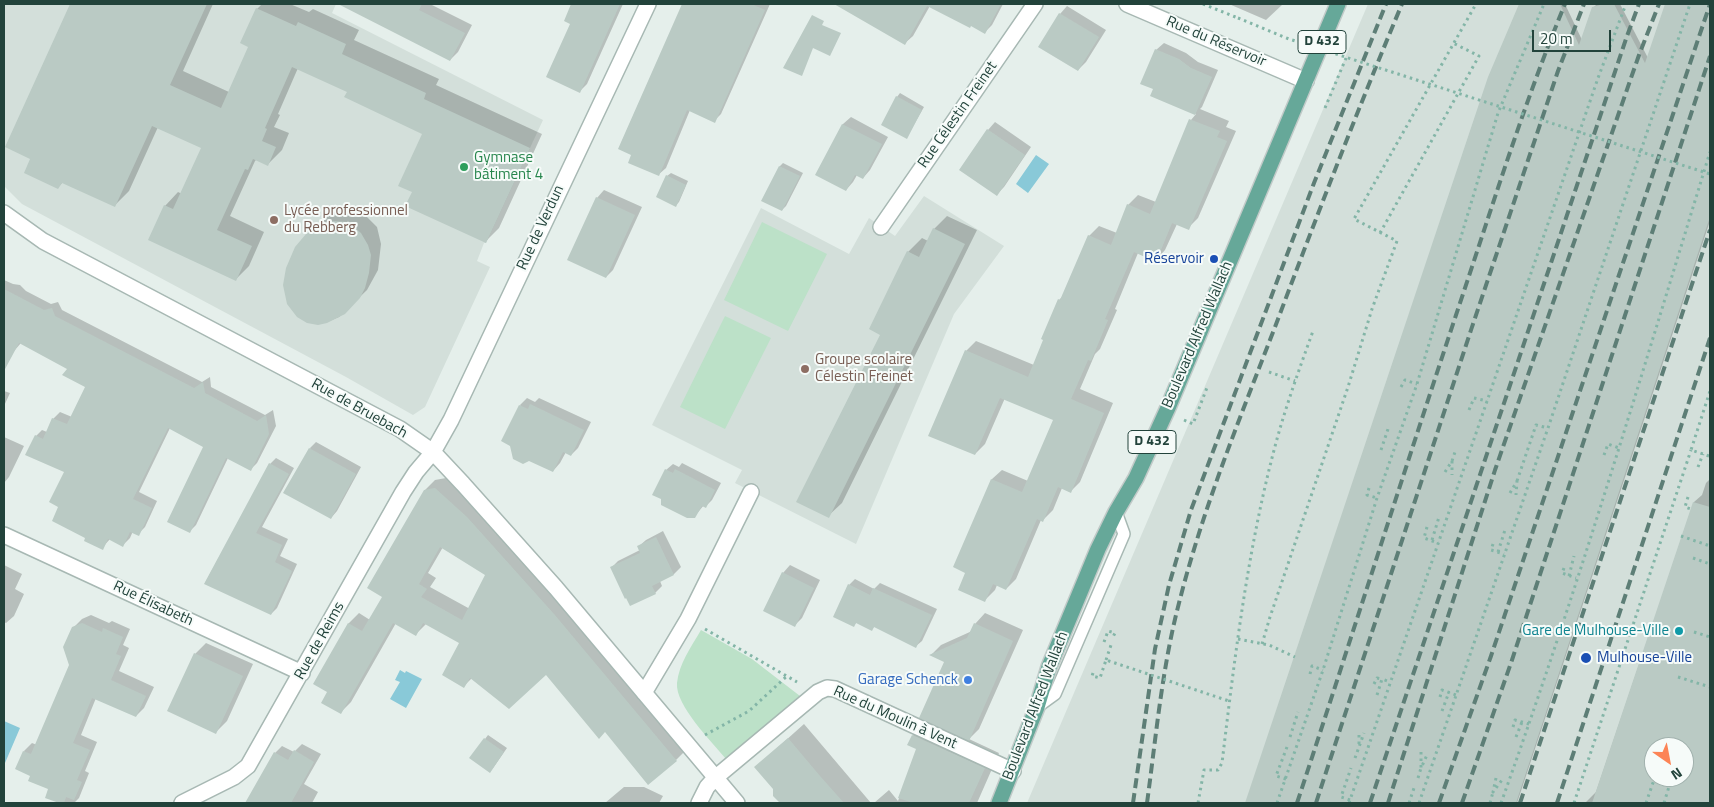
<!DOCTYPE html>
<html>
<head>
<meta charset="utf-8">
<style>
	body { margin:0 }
	#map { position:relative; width:1714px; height:807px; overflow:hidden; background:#e5efeb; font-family:"Titillium Web",sans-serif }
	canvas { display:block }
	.frame { position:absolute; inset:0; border:5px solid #22433b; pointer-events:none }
	.north { position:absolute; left:1644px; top:737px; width:50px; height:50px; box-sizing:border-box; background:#f6fbf9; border:1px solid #a1b1ad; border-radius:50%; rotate:147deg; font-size:14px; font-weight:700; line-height:20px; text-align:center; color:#22433b }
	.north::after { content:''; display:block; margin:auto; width:18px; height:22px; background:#fc8456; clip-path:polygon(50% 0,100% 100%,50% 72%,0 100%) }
	.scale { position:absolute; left:1532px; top:30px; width:79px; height:22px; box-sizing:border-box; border:2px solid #22433b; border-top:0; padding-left:6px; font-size:15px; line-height:18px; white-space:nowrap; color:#22433b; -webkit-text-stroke:4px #f6fbf9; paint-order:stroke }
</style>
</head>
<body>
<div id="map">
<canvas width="1714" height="807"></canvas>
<div class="frame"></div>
<div class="north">N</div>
<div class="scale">20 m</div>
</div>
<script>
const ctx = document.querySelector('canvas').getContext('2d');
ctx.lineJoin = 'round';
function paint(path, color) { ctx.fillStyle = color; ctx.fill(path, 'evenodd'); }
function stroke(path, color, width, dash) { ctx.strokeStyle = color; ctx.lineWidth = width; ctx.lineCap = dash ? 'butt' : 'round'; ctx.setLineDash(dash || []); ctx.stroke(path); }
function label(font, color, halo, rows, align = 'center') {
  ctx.font = font + ' "Titillium Web",sans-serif'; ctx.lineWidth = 4; ctx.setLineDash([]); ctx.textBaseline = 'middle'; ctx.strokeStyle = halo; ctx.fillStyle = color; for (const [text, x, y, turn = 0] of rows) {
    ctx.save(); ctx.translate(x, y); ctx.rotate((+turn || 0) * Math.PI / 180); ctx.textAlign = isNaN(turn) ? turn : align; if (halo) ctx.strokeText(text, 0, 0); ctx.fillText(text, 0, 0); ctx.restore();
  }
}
paint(new Path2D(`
	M 4,4 L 336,4 L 332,13 L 543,120 L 486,243 L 484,243 L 477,261 L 490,267 L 425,407 L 413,415 L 346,377 L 22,204 L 4,186 Z
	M 1368,4 L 1710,4 L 1710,803 L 1027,803 ZM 1654,747 L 1684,747 L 1684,777 L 1654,777 Z
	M 924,196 L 1004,246 L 954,314 L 856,544 L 735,483 L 742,470 L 652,425 L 761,208 L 849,254 L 869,218 L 895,236 Z`), '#d3dfda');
paint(new Path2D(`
	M 762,222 L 827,254 L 788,331 L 724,300 Z
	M 725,316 L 771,338 L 725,429 L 680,407 Z
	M 701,630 L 752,659 L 800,696 L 726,759 C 712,742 675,705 677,683 C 679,664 691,647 701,630 Z`), '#bce1c8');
paint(new Path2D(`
	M 1036,155 L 1049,164 L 1028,193 L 1016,184 Z
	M 400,670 L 405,673 L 406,671 L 422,679 L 406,708 L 390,699 L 400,682 L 395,680 Z
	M 4,721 L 20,728 L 5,763 L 4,763 Z`), '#89c9d8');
paint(new Path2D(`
	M 71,4 L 213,4 L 183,71 L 229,92 L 250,46 L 257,9 L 262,4 L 290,4 L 309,12 L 313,9 L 359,30 L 354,40 L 439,79 L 436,85 L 542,134 L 499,228 L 485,242 L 413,191 L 424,133 L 348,91 L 298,68 L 278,114 L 280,115 L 274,127 L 289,133 L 282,150 L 268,164 L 257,159 L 255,161 L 230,216 L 264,232 L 249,266 L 236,279 L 165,206 L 178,192 L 182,194 L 203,147 L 158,127 L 129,191 L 115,205 L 63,182 L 58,187 L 32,158 L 7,147 Z
	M 359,4 L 430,4 L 472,25 L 458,52 L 450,60 L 355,11 Z
	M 573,4 L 623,4 L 587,84 L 580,91 L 572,23 L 565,20 Z
	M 683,4 L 770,4 L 721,114 L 714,121 L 690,110 L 666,168 L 658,175 L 633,154 L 619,148 Z
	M 866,4 L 931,4 L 913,36 L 905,43 L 862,11 Z
	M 964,4 L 1003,4 L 992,25 L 985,32 L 957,17 Z
	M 1229,4 L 1283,4 L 1266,20 Z
	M 1520,4 L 1565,4 L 1582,40 L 1593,8 L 1597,4 L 1620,4 L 1648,58 L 1667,4 L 1710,4 L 1710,221 L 1517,803 L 1246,803 L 1489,77 Z
	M 1067,6 L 1106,30 L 1086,62 L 1078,70 L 1060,14 Z
	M 1164,43 L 1186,53 L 1198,62 L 1218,70 L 1202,107 L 1200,109 L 1229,121 L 1226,127 L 1236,131 L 1198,218 L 1188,228 L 1177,224 L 1165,250 L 1156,260 L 1138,253 L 1115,309 L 1117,310 L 1100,349 L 1095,354 L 1080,389 L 1113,403 L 1080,482 L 1070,492 L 1062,488 L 1053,510 L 1043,520 L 1041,520 L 1016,579 L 1006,589 L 997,585 L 995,590 L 985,600 L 967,572 L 992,479 L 1002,470 L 1028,481 L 1055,420 L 1005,398 L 985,444 L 975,454 L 966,351 L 976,341 L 1034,365 L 1059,300 L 1063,296 L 1089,236 L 1099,226 L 1117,233 L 1128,205 L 1138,195 L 1156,202 L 1191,120 L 1196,114 L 1152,95 L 1155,89 L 1156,50 Z
	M 900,93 L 924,107 L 907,137 L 897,97 Z
	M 851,117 L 888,137 L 870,170 L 863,178 L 857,175 L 853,182 L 846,190 L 817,175 L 843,124 Z
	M 995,122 L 1031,147 L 1004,187 L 997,194 L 988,130 Z
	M 783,163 L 803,173 L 786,206 L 782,210 L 763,201 L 780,166 Z
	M 671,173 L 688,181 L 679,202 L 676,205 L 667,176 Z
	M 604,190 L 642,207 L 613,270 L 606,277 L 597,198 Z
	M 349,210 L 360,212 L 365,215 L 377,227 L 381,244 L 378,270 L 367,290 L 339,317 L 327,322 L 312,230 L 326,216 L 334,212 Z
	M 947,216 L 977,230 L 842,503 L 828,516 L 908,252 L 922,238 L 928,241 L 934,229 Z
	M 4,280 L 13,284 L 20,285 L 26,291 L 51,304 L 58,302 L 62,310 L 202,382 L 210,377 L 211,387 L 265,415 L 273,410 L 276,426 L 257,463 L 250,470 L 228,458 L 196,525 L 190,531 L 205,446 L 170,428 L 139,492 L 157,501 L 145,527 L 138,534 L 133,531 L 130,538 L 123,545 L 110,539 L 102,548 L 87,537 L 60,506 L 65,472 L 36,436 L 42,430 L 47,432 L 53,419 L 60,412 L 72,417 L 87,387 L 69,368 L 21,343 L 14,351 L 4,346 Z
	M 4,391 L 10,393 L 4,406 Z
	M 527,398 L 535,402 L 539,398 L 591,422 L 578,448 L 571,455 L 566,452 L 560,463 L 553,471 L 520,405 Z
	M 4,437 L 24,446 L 9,477 L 4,483 Z
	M 316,442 L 361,467 L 337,511 L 331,518 L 310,448 Z
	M 276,458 L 294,468 L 262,527 L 288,539 L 280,556 L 297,564 L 277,608 L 271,614 L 205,583 L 270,464 Z
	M 682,463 L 721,483 L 712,500 L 706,506 L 704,505 L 694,517 L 666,470 L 673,464 L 679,467 Z
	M 446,478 L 477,507 L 686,750 L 676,760 L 605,731 L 546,674 L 472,678 L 464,686 L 461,643 L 426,624 L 416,634 L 396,623 L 351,702 L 341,712 L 329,692 L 315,684 L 349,623 L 359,613 L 370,620 L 384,596 L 425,490 L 435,480 ZM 443,547 L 487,575 L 470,609 L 430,587 L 436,578 L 428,573 Z
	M 1710,479 L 1710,803 L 1585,803 L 1596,792 L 1694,502 L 1702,495 L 1706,483 ZM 1654,747 L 1684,747 L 1684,777 L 1654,777 Z
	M 663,531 L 681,567 L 674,574 L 660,581 L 662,586 L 655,593 L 611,568 L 618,561 L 640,550 L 638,547 L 646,540 Z
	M 4,565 L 22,574 L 15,589 L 24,594 L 14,616 L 6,623 L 4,622 Z
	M 790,565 L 820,580 L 802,618 L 795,625 L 765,610 L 783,573 Z
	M 855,579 L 874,589 L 880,583 L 937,609 L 922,641 L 916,646 L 875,626 L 872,629 L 857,622 L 854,625 L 849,585 Z
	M 985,613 L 1023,630 L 979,729 L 969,739 L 999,753 L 977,803 L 874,803 L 889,790 L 898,801 L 918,748 L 913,735 L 928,720 L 945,661 L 932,654 L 941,645 L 972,631 L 975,624 Z
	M 91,615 L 109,623 L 112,621 L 130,629 L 123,645 L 129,648 L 119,671 L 154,687 L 144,708 L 136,716 L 96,698 L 81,735 L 97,742 L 85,771 L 89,773 L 79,798 L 74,803 L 62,803 L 47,797 L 50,788 L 32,775 L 24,751 L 32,743 L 37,745 L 70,665 L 73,628 L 82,619 Z
	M 206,643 L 253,664 L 227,721 L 216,732 L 195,654 Z
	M 804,724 L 871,803 L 781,803 L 775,795 L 774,789 L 756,767 Z
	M 488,735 L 507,748 L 493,768 L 471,758 Z
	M 302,744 L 321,754 L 304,784 L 318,792 L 312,803 L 247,803 L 275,753 L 282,746 L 294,752 Z
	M 624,787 L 644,787 L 663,796 L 659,803 L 605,803 Z`), '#0003');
paint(new Path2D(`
	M 70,4 L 207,4 L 170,85 L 221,108 L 248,47 L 240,43 L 256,8 L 296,26 L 298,22 L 346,44 L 342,54 L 426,93 L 424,99 L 530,148 L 486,243 L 405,206 L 412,192 L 398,186 L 422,134 L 344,97 L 347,92 L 292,67 L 265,128 L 267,129 L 262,141 L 276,147 L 268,166 L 253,159 L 248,170 L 245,169 L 217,230 L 252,246 L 236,281 L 148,240 L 164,205 L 173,209 L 201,148 L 152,126 L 115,207 L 62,183 L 58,189 L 24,173 L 30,159 L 5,147 Z
	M 338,4 L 422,4 L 419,10 L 465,33 L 450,61 Z
	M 571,4 L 620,4 L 580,93 L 546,77 L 570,24 L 564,21 Z
	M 682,4 L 751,4 L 765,10 L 715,123 L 687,110 L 659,176 L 628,163 L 631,155 L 618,149 Z
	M 834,4 L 1001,4 L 985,34 L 971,26 L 970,28 L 927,6 L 905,45 Z
	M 1519,4 L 1560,4 L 1579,45 L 1592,7 L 1604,4 L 1614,4 L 1645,63 L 1665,4 L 1710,4 L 1710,217 L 1516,803 L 1245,803 L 1488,77 Z
	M 1059,13 L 1099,37 L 1078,71 L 1038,47 Z
	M 812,15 L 824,21 L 822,25 L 841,33 L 830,56 L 813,48 L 802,76 L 783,68 Z
	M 1155,49 L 1179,59 L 1191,68 L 1212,77 L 1195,115 L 1150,96 L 1153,89 L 1140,84 Z
	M 896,96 L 922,110 L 907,139 L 881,125 Z
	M 1189,119 L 1220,131 L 1217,137 L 1227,141 L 1189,230 L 1172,223 L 1156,262 L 1134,252 L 1105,319 L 1108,320 L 1091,361 L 1088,360 L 1071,399 L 1104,413 L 1071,493 L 1058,487 L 1043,522 L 1037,519 L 1006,590 L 993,584 L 985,602 L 958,590 L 965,573 L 953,567 L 991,479 L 1022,492 L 1053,420 L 1000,398 L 975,455 L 928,436 L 965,350 L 1028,377 L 1043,340 L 1041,339 L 1058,299 L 1060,300 L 1088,235 L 1111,245 L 1127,204 L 1150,214 Z
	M 842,124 L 882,144 L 863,179 L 855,175 L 846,191 L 815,175 Z
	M 987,129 L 1025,155 L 997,196 L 959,170 Z
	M 779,166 L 800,176 L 782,211 L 761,201 Z
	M 666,175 L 686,185 L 676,207 L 656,197 Z
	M 596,197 L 635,215 L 606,278 L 567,260 Z
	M 331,221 L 348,222 L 361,233 L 368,245 L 371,255 L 369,273 L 365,288 L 360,298 L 345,314 L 327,323 L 318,325 L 307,323 L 297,317 L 287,304 L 283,285 L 286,268 L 295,247 L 306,234 L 314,227 Z
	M 933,228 L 965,244 L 829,518 L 796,502 L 880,335 L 869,329 L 900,265 L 907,251 L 919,257 Z
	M 4,289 L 44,310 L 52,308 L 55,316 L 194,388 L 203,382 L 205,393 L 257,421 L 266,415 L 269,434 L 251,471 L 226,458 L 190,533 L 167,522 L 203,447 L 168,428 L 133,499 L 152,508 L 139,536 L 130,532 L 123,547 L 108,539 L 103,550 L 84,541 L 85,538 L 52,521 L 58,507 L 49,502 L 64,472 L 25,455 L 35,435 L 43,439 L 52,418 L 67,424 L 85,387 L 62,375 L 67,369 L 19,343 L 4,371 Z
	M 530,404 L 584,430 L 571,456 L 563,452 L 553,472 L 529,461 L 523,464 L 513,459 L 510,446 L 501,441 L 519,405 L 528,409 Z
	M 309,448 L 356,474 L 331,519 L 283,493 Z
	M 269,463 L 289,474 L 256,533 L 282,545 L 275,562 L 292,571 L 271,615 L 204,584 Z
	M 665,469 L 673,473 L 675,469 L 715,490 L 706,508 L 702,506 L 695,518 L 687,518 L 661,505 L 661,499 L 652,495 Z
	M 435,488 L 467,517 L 554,614 L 677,761 L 648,785 L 605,732 L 599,739 L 546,675 L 509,709 L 470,678 L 464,688 L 442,675 L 459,643 L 423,623 L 416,636 L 393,623 L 341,714 L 321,703 L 327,692 L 313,684 L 348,623 L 362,631 L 382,597 L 367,588 L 424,490 ZM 440,547 L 485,575 L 462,620 L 421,597 L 427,589 L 419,584 Z
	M 1693,502 L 1710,507 L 1710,803 L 1592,803 ZM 1654,747 L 1684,747 L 1684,777 L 1654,777 Z
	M 656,537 L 674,575 L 652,586 L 656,594 L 630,606 L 626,598 L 625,599 L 610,567 L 640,553 L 637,546 Z
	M 782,572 L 814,588 L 795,627 L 763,611 Z
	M 848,584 L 870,595 L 873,588 L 932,615 L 916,648 L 874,627 L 872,631 L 856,623 L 854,627 L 833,617 Z
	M 82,623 L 102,632 L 103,628 L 123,637 L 116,654 L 121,656 L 111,680 L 146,696 L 136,717 L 92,698 L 73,743 L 90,750 L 77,780 L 82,782 L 74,800 L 66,797 L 64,803 L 59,803 L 45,798 L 48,789 L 28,781 L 30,776 L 15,769 L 23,751 L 31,754 L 69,665 L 63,647 L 72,627 Z
	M 974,623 L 1013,641 L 969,741 L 919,718 L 944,662 L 929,655 L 967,638 Z
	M 194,653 L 243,676 L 216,734 L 167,711 Z
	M 912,735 L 985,768 L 969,803 L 914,803 L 898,798 L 916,749 L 907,745 Z
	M 484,738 L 504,752 L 490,773 L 469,758 Z
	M 788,738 L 820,776 L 844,803 L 780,803 L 773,796 L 773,789 L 754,767 Z
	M 294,750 L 314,762 L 291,803 L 245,803 L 274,752 L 288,760 Z`), '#bacac4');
const service = new Path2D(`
	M 1037,707 L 1055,694 L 1124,534 L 1116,512`);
const minor = new Path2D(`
	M 1127,4 L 1306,81
	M 4,213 L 43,241 L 400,429 L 433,452 L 463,484 L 556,588 L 737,803
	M 881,227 L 1035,4
	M 4,535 L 302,673
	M 644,693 L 688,619 L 751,492
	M 182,803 L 234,777 L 248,766 L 403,492 L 416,472 L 433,452 L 451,420 L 648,4
	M 699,803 L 707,787 L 715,778 L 818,692 L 827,688 L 835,689 L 1013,771`);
const primary = new Path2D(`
	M 999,803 L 1037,707 L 1049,667 L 1098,549 L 1116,512 L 1136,478 L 1167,410 L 1338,4`);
stroke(service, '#a7b8b3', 14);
stroke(minor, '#a7b8b3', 18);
stroke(primary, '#c1cac8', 18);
stroke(new Path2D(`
	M 1203,4 L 1238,18
	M 1325,108 L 1346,58
	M 1380,233 L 1479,56 L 1453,43
	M 1269,372 L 1295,381
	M 1401,387 L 1405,380 L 1417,384
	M 1469,410 L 1474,398 L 1487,401
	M 1184,420 L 1193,424 L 1208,385
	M 1381,450 L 1389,426
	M 1604,455 L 1608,444 L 1619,448
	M 1709,456 L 1691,450 L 1710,391
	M 1452,461 L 1456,449
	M 1698,467 L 1703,454
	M 1445,472 L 1452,461 L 1452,475
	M 1517,481 L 1536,425 L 1548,428
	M 1369,488 L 1367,495 L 1377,498
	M 1510,493 L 1517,481 L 1516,495
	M 1688,497 L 1685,507 L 1691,509
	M 1427,527 L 1424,538 L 1438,543
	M 1681,536 L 1710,546
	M 1432,540 L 1439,517
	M 1493,544 L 1491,550 L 1504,554
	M 1498,552 L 1505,530
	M 1693,558 L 1710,564
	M 1564,568 L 1562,573 L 1576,578
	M 1569,576 L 1574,556
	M 705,629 L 797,682
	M 1694,632 L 1710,637
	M 1238,639 L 1269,645 L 1295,657
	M 1104,642 L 1108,631 L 1115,633 L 1113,637
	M 1262,644 L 1270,617 L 1348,387 L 1372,309 L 1397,241 L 1354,219 L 1476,4
	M 1106,660 L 1111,645
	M 1310,674 L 1312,666 L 1323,670
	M 1678,677 L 1710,687
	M 1374,684 L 1377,678 L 1382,679
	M 1377,695 L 1382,679 L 1390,682
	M 1440,697 L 1442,690 L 1456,695
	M 1442,711 L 1449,692
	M 1513,727 L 1515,720 L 1529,724
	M 705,735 L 749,711 L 787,676
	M 1290,737 L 1298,712
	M 1516,737 L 1522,722
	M 1359,744 L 1359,732
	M 1421,752 L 1421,768 L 1427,755
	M 1355,758 L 1364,733
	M 1418,778 L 1421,768
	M 1496,778 L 1493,792 L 1502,780
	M 1286,779 L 1276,776 L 1287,747
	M 1350,800 L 1341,797 L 1351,768
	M 1198,803 L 1204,770 L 1218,770 L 1222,763 C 1235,655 1248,545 1277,439 C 1287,403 1300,367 1313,331
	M 1277,803 L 1323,670 L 1377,498 L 1417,384 L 1498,113 L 1544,4
	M 1349,803 L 1598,78 L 1626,4
	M 1409,803 L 1414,788
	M 1419,803 L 1548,428 L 1690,4
	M 1490,803 L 1493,792
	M 1501,803 C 1578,589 1643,370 1710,152
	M 1574,803 L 1691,450
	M 1646,803 L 1655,777
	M 1664,803 L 1671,780`), '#83b5a7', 3, [2.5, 4]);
stroke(service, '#fff', 11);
stroke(minor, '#fff', 15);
stroke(primary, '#66a899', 15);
stroke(new Path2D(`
	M 1133,803 L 1155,649 L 1169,585 L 1191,510 L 1314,183 L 1386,4
	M 1147,803 C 1156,737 1162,668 1179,603 C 1203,508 1240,418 1275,327 C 1316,218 1357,111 1402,4
	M 1297,803 C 1353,633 1407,462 1464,291 C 1496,195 1526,98 1565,4
	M 1316,803 L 1471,330 L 1558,71 L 1584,4
	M 1370,803 L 1627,36 L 1639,4
	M 1388,803 L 1495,470 L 1639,55 L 1659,4
	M 1439,803 L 1491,656 L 1710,4
	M 1462,803 L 1512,660 L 1710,56
	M 1520,803 L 1710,230
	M 1557,803 L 1710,338`), '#5d7e76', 4, [10, 5]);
stroke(new Path2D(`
	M 1238,18 L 1289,39 L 1710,174
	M 1093,673 L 1092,676 L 1100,678 L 1106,660 L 1229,701`), '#83b5a7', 3, [2.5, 4]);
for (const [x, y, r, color] of [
	[464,167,5,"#2e9e5b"],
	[274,220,5,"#8d6e63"],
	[1214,259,5,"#1a4fb4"],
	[805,369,5,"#8d6e63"],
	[1679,631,5,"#0f9aa8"],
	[1586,658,6,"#1a4fb4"],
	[968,680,5,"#3f7fe0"]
]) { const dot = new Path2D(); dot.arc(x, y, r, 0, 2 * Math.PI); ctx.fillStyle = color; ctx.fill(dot); stroke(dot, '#f6fbf9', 2); }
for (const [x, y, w] of [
	[1322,42,48],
	[1152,442,48]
]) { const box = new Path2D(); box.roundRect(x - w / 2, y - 11.5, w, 23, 4); ctx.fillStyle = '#f6fbf9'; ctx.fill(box); stroke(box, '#22433b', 1); }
label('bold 14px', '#22433b', null, [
	["D 432",1322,42],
	["D 432",1152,442]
]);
label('15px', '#22433b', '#f6fbf9', [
	["Rue du Réservoir",1216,42,23],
	["Rue Célestin Freinet",958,115,-55],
	["Rue de Verdun",541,228,-65],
	["Boulevard Alfred Wallach",1198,335,-67],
	["Rue de Bruebach",359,409,29],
	["Rue Élisabeth",153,604,25],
	["Rue de Reims",320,641,-61],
	["Boulevard Alfred Wallach",1036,706,-69],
	["Rue du Moulin à Vent",895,718,24]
]);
label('15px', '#27864d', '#f6fbf9', [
	["Gymnase",474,158],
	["bâtiment 4",474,175]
], 'left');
label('15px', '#785e54', '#f6fbf9', [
	["Lycée professionnel",284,211],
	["du Rebberg",284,228],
	["Groupe scolaire",815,360],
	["Célestin Freinet",815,377]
], 'left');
label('15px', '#164399', '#f6fbf9', [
	["Réservoir",1204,259],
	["Mulhouse-Ville",1597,658,"left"]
], 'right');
label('15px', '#0d838f', '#f6fbf9', [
	["Gare de Mulhouse-Ville",1669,631]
], 'right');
label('15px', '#366cbe', '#f6fbf9', [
	["Garage Schenck",958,680]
], 'right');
</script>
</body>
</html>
